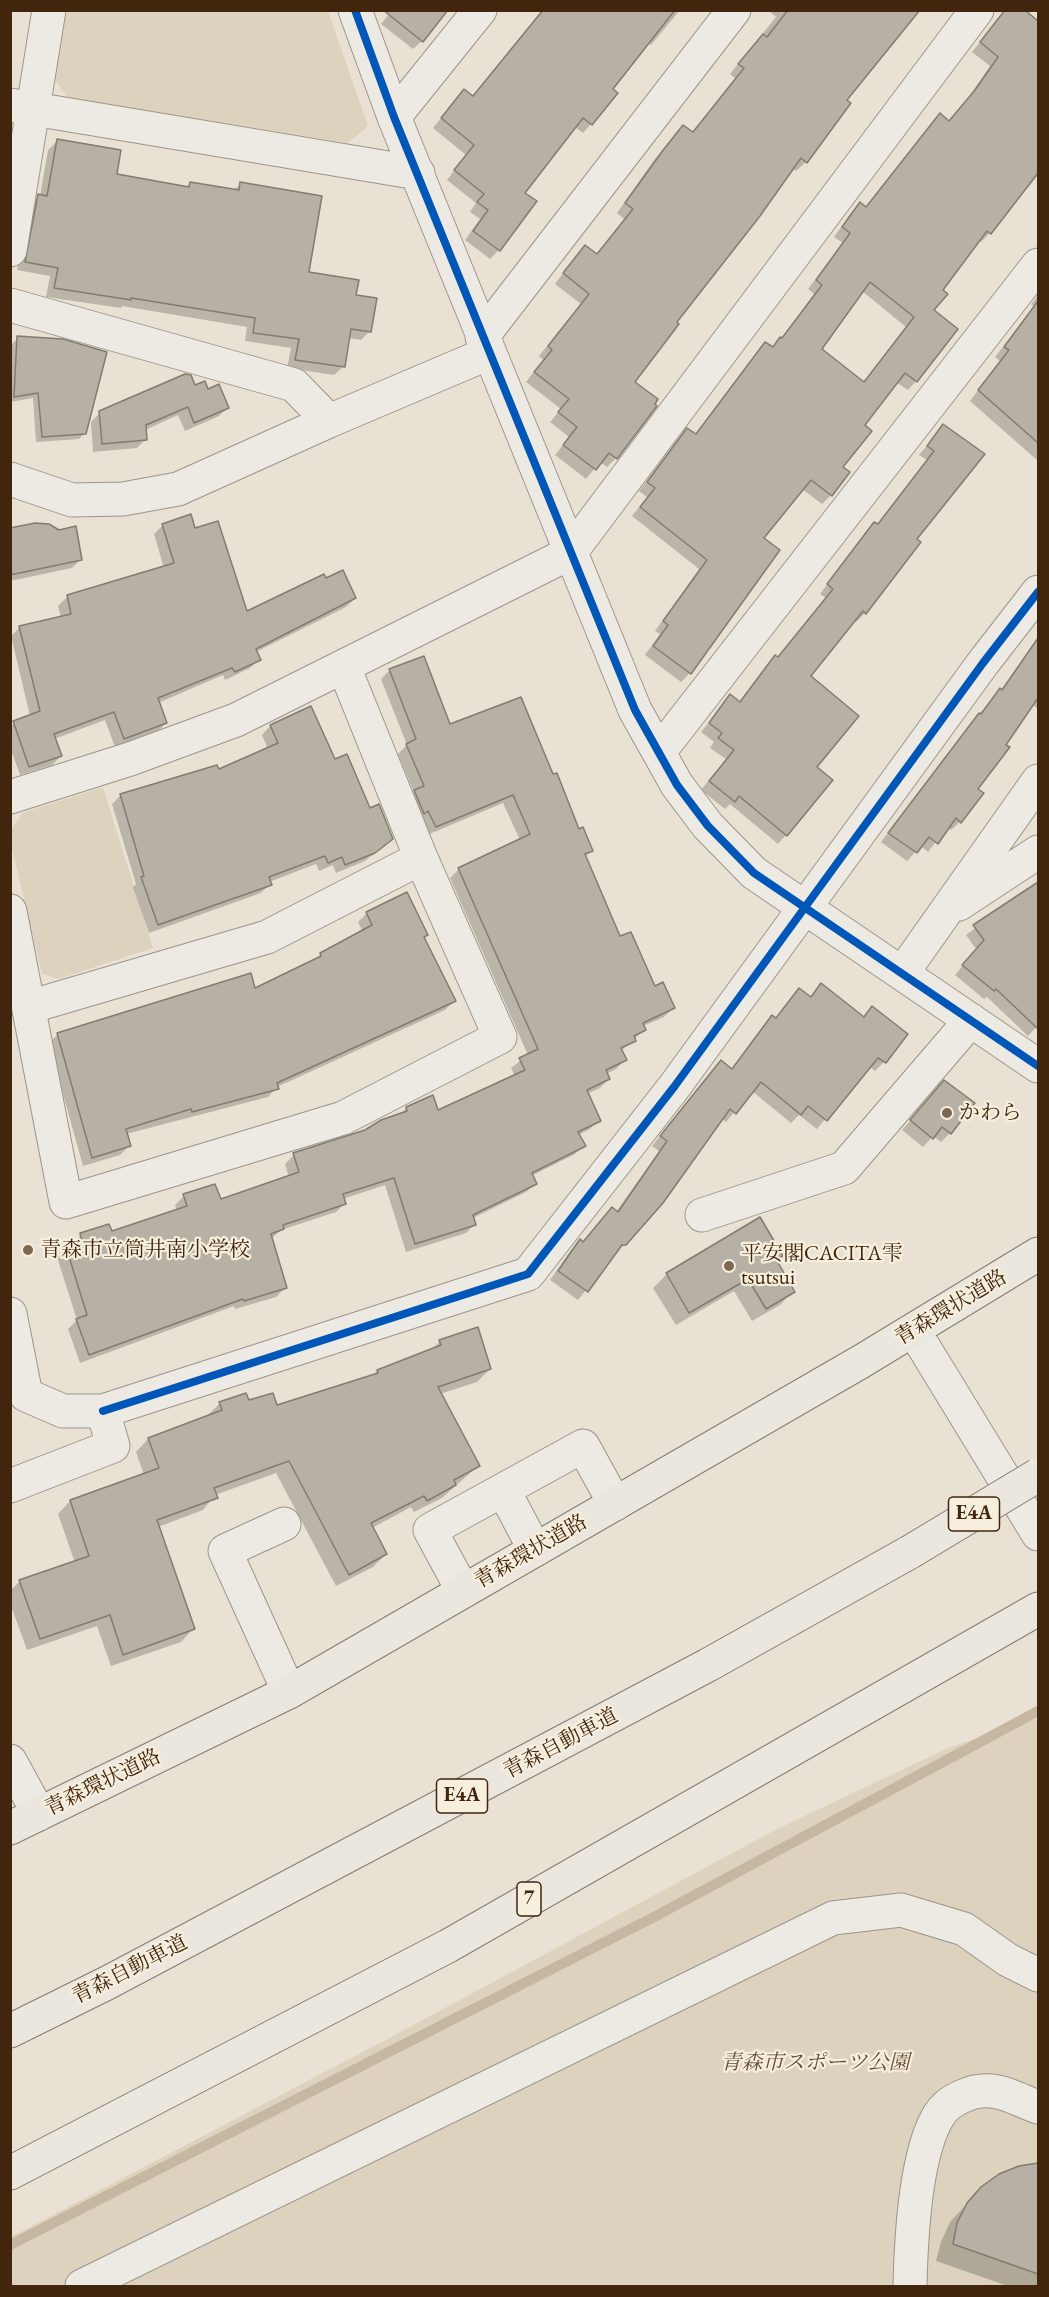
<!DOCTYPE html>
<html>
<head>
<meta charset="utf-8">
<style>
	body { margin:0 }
	#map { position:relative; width:1049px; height:2297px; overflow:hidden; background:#e9e2d4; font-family:"EB Garamond",serif }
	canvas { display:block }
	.frame { position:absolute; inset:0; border:12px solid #41250c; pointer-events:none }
</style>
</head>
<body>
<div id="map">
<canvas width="1049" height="2297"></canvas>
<div class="frame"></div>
</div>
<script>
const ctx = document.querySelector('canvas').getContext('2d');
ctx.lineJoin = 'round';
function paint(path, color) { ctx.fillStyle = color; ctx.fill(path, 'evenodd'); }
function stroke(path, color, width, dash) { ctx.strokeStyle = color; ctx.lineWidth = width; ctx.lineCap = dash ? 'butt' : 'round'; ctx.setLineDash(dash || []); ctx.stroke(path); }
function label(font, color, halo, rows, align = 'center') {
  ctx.font = font + ' "EB Garamond","Noto Serif JP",serif'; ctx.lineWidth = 4.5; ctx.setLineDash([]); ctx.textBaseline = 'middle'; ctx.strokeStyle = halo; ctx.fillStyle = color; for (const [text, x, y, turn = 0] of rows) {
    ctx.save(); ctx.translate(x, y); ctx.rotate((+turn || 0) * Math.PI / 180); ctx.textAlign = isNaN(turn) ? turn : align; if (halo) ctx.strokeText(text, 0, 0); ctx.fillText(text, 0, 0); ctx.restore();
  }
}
paint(new Path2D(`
	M 64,11 L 328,11 L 368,126 L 348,143 L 67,97 L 51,75 Z
	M 103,787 L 153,948 L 59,979 L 42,974 L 11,844 L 10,832 L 22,813 Z
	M 1038,1718 L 1038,2286 L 11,2286 L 11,2237 L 393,2036 L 777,1829 L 948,1748 Z`), '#ddd2bd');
paint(new Path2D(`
	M 392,10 L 422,41 L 413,49 L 381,24 Z
	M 543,10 L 680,10 L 651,45 L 648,42 L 611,89 L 591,124 L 583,133 L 575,127 L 523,193 L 499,250 L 490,259 L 465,240 L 480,219 L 470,212 L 476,203 L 447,180 L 466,155 L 433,128 L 456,100 L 472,97 Z
	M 768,10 L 919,10 L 845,100 L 806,162 L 796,171 L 792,168 L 675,322 L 633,382 L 616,458 L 607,467 L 600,462 L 586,479 L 555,455 L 569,437 L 550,422 L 561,409 L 526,382 L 543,360 L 539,356 L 581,304 L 555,284 L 576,256 L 596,255 L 624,219 L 617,213 L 654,160 L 674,136 L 692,134 L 736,79 L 730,74 L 776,17 Z
	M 1005,10 L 1023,10 L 1038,23 L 1038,36 L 1021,58 L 1038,71 L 1038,175 L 990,233 L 981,242 L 979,240 L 941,290 L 932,311 L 916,381 L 908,390 L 896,382 L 863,426 L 841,467 L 831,495 L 822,504 L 802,489 L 762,539 L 690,673 L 681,682 L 645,655 L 660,634 L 655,631 L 699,569 L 632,516 L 647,497 L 639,491 L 679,438 L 688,429 L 695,435 L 757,353 L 771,348 L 781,339 L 814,294 L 808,289 L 843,243 L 834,237 L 851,213 L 860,204 L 865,208 L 940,115 L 949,122 L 966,101 L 990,66 L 972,52 ZM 862,291 L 906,327 L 863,383 L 819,349 Z
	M 57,141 L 116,175 L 186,188 L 190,183 L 234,190 L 241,184 L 307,274 L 355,296 L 370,331 L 361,340 L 348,338 L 343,367 L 334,375 L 287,368 L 291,348 L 245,341 L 247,327 L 122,306 L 121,308 L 46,297 L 50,276 L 17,270 L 30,205 L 40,196 L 48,150 Z
	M 1038,295 L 1038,461 L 970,401 L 1000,361 L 995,357 L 1034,306 L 1031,305 Z
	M 18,338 L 85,433 L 79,439 L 36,442 L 33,398 L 10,402 L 12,344 Z
	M 194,387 L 228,407 L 219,416 L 185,431 L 178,415 L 145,430 L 146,439 L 137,448 L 93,452 L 91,422 L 100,413 Z
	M 943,426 L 915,539 L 865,613 L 856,622 L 854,620 L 808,677 L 786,835 L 778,844 L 730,804 L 725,809 L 701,790 L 726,759 L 710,748 L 714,742 L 701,732 L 730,696 L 739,702 L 767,665 L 775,657 L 777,658 L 826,598 L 820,594 L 866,532 L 875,524 L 877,525 L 927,460 L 919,455 Z
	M 163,525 L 194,530 L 246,613 L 355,598 L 346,607 L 256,652 L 259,659 L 250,668 L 225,680 L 223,675 L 158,703 L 166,723 L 157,732 L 115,747 L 105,720 L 54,739 L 61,756 L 52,765 L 20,775 L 10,747 L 10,726 L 30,716 L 11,636 L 20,627 L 61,618 L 58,606 L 67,597 L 164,568 L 154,534 Z
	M 10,530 L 81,559 L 72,568 L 10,581 Z
	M 1038,638 L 1038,709 L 1032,704 L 976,789 L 960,822 L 951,830 L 947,827 L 928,852 L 921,846 L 907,861 L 881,842 L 971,723 L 1001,690 Z
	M 390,670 L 450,726 L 578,831 L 591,851 L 585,857 L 620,938 L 654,988 L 673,1008 L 664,1017 L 643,1026 L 644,1030 L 621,1051 L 625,1060 L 616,1069 L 606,1074 L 608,1079 L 600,1088 L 587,1094 L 599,1120 L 590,1129 L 578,1135 L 584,1145 L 575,1154 L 531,1176 L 535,1184 L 526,1192 L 473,1218 L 475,1224 L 466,1233 L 406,1252 L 385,1185 L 343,1199 L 345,1203 L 336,1212 L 281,1230 L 271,1239 L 285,1288 L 276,1297 L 235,1309 L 234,1306 L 80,1363 L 68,1329 L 77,1320 L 57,1257 L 73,1247 L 72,1244 L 81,1235 L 111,1233 L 177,1211 L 175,1205 L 184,1196 L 220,1201 L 289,1177 L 285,1164 L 294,1155 L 365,1131 L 400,1115 L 406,1108 L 438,1112 L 515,1076 L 511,1068 L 528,1055 L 450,878 L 459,869 L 520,840 L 503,803 L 427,835 L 406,800 L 414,792 L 398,754 L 407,745 L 381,679 Z
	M 310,708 L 335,761 L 382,847 L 365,861 L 336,873 L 333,865 L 319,871 L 316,864 L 269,882 L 270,884 L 261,893 L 149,933 L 133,887 L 136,884 L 112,804 L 121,795 L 218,771 L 268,749 L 262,735 L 270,726 Z
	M 1038,882 L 1038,1025 L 1028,1036 L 987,997 L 984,999 L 955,975 L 976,949 L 966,935 Z
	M 367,913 L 426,935 L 423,938 L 454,1001 L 445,1010 L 277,1087 L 268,1097 L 126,1134 L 129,1146 L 120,1155 L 83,1166 L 49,1043 L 58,1034 L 255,991 L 314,961 L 321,954 L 363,932 L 358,922 Z
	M 821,985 L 863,1018 L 872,1008 L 906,1034 L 884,1062 L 875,1071 L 869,1066 L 817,1129 L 799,1115 L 791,1123 L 752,1091 L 726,1122 L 721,1118 L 625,1244 L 614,1254 L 578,1300 L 550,1280 L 571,1250 L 580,1241 L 583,1243 L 612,1209 L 616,1212 L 659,1151 L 652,1146 L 712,1071 L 721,1062 L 731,1070 L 763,1026 L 772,1017 L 775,1019 L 800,990 L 809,998 Z
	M 936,1091 L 950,1133 L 941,1142 L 933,1136 L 923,1147 L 902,1130 Z
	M 760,1219 L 781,1256 L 775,1261 L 793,1291 L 780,1305 L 752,1321 L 734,1291 L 676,1325 L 653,1288 L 667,1274 Z
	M 440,1341 L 490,1369 L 477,1382 L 440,1394 L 478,1466 L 442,1498 L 414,1512 L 411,1507 L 372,1528 L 386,1554 L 373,1567 L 336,1586 L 276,1473 L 215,1495 L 203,1510 L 158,1527 L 193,1629 L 181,1642 L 111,1666 L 97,1626 L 27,1650 L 10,1603 L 10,1591 L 20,1581 L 75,1563 L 58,1514 L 70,1501 L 144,1475 L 136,1452 L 148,1439 L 207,1416 L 220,1403 L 248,1402 L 276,1407 L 372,1377 L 377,1371 L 431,1351 Z
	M 1038,2164 L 1038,2286 L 1008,2286 L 936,2261 L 941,2242 L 950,2222 L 982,2188 L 1020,2167 Z`), '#0003');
stroke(new Path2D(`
	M 10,2245 L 654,1917 L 1038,1711`), '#c5b7a1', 10);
const building = new Path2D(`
	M 383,10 L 448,10 L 423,42 Z
	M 543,10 L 675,10 L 613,89 L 618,93 L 592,125 L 583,118 L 525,193 L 537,201 L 500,251 L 473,231 L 488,210 L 477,202 L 484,194 L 454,170 L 474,145 L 441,118 L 464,89 L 473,96 Z
	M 788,10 L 920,10 L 847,100 L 851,103 L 807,163 L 801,158 L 760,216 L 677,322 L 679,324 L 635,382 L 658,399 L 655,404 L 657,406 L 617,459 L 609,453 L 596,470 L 563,445 L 577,427 L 558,412 L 569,399 L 534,372 L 552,350 L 548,346 L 589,294 L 563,273 L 585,245 L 597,254 L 633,209 L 625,203 L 664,149 L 683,125 L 693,132 L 744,68 L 738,64 L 763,34 L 767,37 Z
	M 1005,10 L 1025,10 L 1038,21 L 1038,173 L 991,234 L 987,231 L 943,290 L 948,294 L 934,310 L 958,329 L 917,382 L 905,373 L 865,425 L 872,431 L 843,467 L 850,472 L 832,496 L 811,480 L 764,538 L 780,550 L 691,674 L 653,646 L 668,625 L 663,621 L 707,560 L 640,507 L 655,488 L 647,482 L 687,428 L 696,434 L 765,342 L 773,347 L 780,337 L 782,338 L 822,285 L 816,280 L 850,233 L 842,227 L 860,202 L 866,207 L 940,113 L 949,121 L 975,90 L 998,57 L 980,42 ZM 870,282 L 914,317 L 864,382 L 822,349 Z
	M 57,139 L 121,150 L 117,174 L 189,187 L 190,182 L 239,190 L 240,182 L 322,196 L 309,272 L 359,280 L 356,295 L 377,298 L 371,332 L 351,329 L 345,367 L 295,360 L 299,339 L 253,333 L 255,318 L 131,298 L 131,300 L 54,288 L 58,268 L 25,262 L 38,194 L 47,196 Z
	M 1038,301 L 1038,443 L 978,390 L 1009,350 L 1004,347 Z
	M 17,336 L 63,339 L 107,352 L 86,434 L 42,437 L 38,393 L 14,397 Z
	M 185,374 L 191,375 L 195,385 L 205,381 L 208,389 L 219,384 L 229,408 L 194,423 L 188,407 L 146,425 L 147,440 L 102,444 L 99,411 Z
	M 943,424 L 985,454 L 917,539 L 921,542 L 866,614 L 863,611 L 811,676 L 859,716 L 817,767 L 833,780 L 787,836 L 739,796 L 735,802 L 709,781 L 734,750 L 718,738 L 722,733 L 709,723 L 730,694 L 740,702 L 775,655 L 778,657 L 833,589 L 827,584 L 874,522 L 878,524 L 934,451 L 927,446 Z
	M 191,514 L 195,528 L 218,521 L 247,611 L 324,574 L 326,578 L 343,570 L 356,598 L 256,649 L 261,660 L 235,672 L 232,668 L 158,698 L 167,723 L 124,739 L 114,712 L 54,734 L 62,756 L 29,767 L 13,721 L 40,711 L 19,626 L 71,614 L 67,595 L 174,563 L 162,524 Z
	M 35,523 L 49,524 L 59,530 L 76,526 L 82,560 L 10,575 L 10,528 Z
	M 1038,638 L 1038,698 L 1006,745 L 1010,747 L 978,789 L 984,793 L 961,823 L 956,818 L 938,844 L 929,837 L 917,853 L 888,833 L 979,713 L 981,714 L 1000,688 L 1002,690 Z
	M 424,656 L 450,724 L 521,697 L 553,774 L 557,773 L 579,829 L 583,827 L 593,851 L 585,854 L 620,936 L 631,932 L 655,986 L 663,982 L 675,1008 L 643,1023 L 646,1030 L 634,1036 L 636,1041 L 621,1048 L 627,1060 L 606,1070 L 610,1079 L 587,1090 L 601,1121 L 578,1132 L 586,1146 L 532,1173 L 537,1184 L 473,1215 L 476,1225 L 415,1244 L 394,1178 L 343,1194 L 346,1204 L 283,1225 L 284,1229 L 271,1234 L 287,1288 L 244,1301 L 243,1299 L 89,1355 L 76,1319 L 87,1315 L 66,1247 L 82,1242 L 80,1233 L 109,1224 L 112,1231 L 187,1206 L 183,1194 L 215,1184 L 221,1199 L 299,1172 L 293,1153 L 365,1130 L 381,1120 L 407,1111 L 406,1107 L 433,1095 L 438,1110 L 525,1070 L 519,1058 L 538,1049 L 458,868 L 530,834 L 513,795 L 436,827 L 428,811 L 424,814 L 414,790 L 424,786 L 406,744 L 416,739 L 389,669 Z
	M 311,706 L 335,759 L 347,754 L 370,808 L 379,804 L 393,839 L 375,853 L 345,865 L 342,857 L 328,863 L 325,856 L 269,877 L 272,885 L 158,925 L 141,877 L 144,876 L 120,794 L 217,765 L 219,769 L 278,743 L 270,725 Z
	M 1038,882 L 1038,1029 L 996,989 L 994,991 L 962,965 L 984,940 L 973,925 Z
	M 407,892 L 428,935 L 424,937 L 456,1001 L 277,1083 L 279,1089 L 192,1112 L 191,1109 L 126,1129 L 131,1146 L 92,1158 L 57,1033 L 251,973 L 255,988 L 321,956 L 320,953 L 372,925 L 366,912 Z
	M 821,983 L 864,1017 L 872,1006 L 908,1034 L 886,1063 L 878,1058 L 827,1121 L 808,1106 L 801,1115 L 761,1082 L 736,1114 L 730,1109 L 663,1203 L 626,1245 L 622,1245 L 588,1292 L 558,1271 L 580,1239 L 583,1242 L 612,1207 L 618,1212 L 667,1141 L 660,1136 L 721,1060 L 732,1069 L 772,1015 L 776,1018 L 799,988 L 811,997 Z
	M 944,1080 L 975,1103 L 951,1134 L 942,1127 L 933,1139 L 910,1120 Z
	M 760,1217 L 783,1256 L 776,1259 L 795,1292 L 766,1309 L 748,1279 L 689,1313 L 666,1273 Z
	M 478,1327 L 491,1369 L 438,1387 L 480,1466 L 454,1480 L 456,1485 L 427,1501 L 424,1496 L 371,1523 L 387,1554 L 349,1575 L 289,1461 L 214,1488 L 218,1498 L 157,1520 L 195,1629 L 123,1655 L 110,1615 L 40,1639 L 19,1580 L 89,1556 L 70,1500 L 159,1468 L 148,1438 L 222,1410 L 219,1402 L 246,1393 L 249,1400 L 273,1393 L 277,1405 L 378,1373 L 377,1370 L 441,1345 L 439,1340 Z
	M 1038,2163 L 1038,2274 L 953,2244 L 957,2223 L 967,2203 L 981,2187 L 999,2174 L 1019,2166 Z`);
paint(building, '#b7b0a5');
stroke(building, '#837b6f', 1.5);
const minor = new Path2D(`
	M 355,10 L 394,117 L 635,710 L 677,785 L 708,826 L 754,873 L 1038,1066
	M 10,105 L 418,173
	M 394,117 L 480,10
	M 10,250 L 49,10
	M 10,305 L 294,385 L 329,421 L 489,353
	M 482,337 L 734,10
	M 10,479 L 72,500 L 123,499 L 178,489 L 329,421
	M 659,752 L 1038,265
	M 10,797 L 130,759 L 236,720 L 570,553 L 977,10
	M 959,904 L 1038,852
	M 10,911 L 66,1202 L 343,1118 L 500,1037 L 421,858 L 344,667
	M 903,972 L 1038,781
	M 29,1007 L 267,937 L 421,858
	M 702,1215 L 844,1168 L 971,1020
	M 10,1314 L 26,1395 L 63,1411 L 103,1411 L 528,1274 L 674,1087 L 983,663 L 1038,592
	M 914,1331 L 1038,1534
	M 10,1486 L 113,1446 L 103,1411
	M 504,1491 L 535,1550
	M 284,1524 L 225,1551 L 289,1692
	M 463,1591 L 430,1530 L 583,1446 L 615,1504
	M 10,1761 L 39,1814
	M 82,2286 L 833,1918 L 901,1910 L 964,1929 L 1008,1960 L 1038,1975
	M 910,2286 C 911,2241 915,2154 939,2115 C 948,2100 973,2089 991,2091 C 1006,2092 1024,2102 1038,2107`);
const highway = new Path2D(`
	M 10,1828 L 289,1692 L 862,1361 L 1038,1254
	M 10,2031 L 107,1983 L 708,1665 L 910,1552
	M 10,2173 L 448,1946 L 1038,1609`);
stroke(minor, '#9c9489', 35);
stroke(highway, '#837b6f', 35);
stroke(minor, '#edeae3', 33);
stroke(highway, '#ebe6de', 33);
const highwayBridge = new Path2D(`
	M 910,1552 L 1038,1475`);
stroke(highwayBridge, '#837b6f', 35, []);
stroke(highwayBridge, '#ebe6de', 33);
stroke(new Path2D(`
	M 355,10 L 394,117 L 635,710 L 677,785 L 708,826 L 754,873 L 1038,1066
	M 103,1411 L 528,1274 L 674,1087 L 983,663 L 1038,592`), '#0057b8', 8);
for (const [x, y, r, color] of [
	[947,1113,6,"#7c6752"],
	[28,1250,6,"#7c6752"],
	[729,1266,6,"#7c6752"]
]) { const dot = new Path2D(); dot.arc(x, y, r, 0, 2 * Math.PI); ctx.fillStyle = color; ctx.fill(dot); stroke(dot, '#f6efde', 2); }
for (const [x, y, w] of [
	[974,1514,51],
	[462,1796,51],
	[529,1899,24]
]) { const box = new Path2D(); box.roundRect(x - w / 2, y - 17, w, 34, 4.5); ctx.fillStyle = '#f6efde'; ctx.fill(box); stroke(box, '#41250c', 1.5); }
label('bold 20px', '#41250c', null, [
	["E4A",974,1514],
	["E4A",462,1796],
	["7",529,1899]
]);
label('21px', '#41250c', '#f6efde', [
	["かわら",959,1113],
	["青森市立筒井南小学校",40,1250],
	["平安閣CACITA雫",741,1254],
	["tsutsui",741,1278]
], 'left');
label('21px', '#41250c', '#f6efde', [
	["青森環状道路",951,1308,-31],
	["青森環状道路",531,1552,-30],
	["青森自動車道",561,1744,-28],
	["青森環状道路",103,1783,-26],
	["青森自動車道",130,1970,-27]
]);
label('italic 21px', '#664d34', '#f6efde', [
	["青森市スポーツ公園",815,2063]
]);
</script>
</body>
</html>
